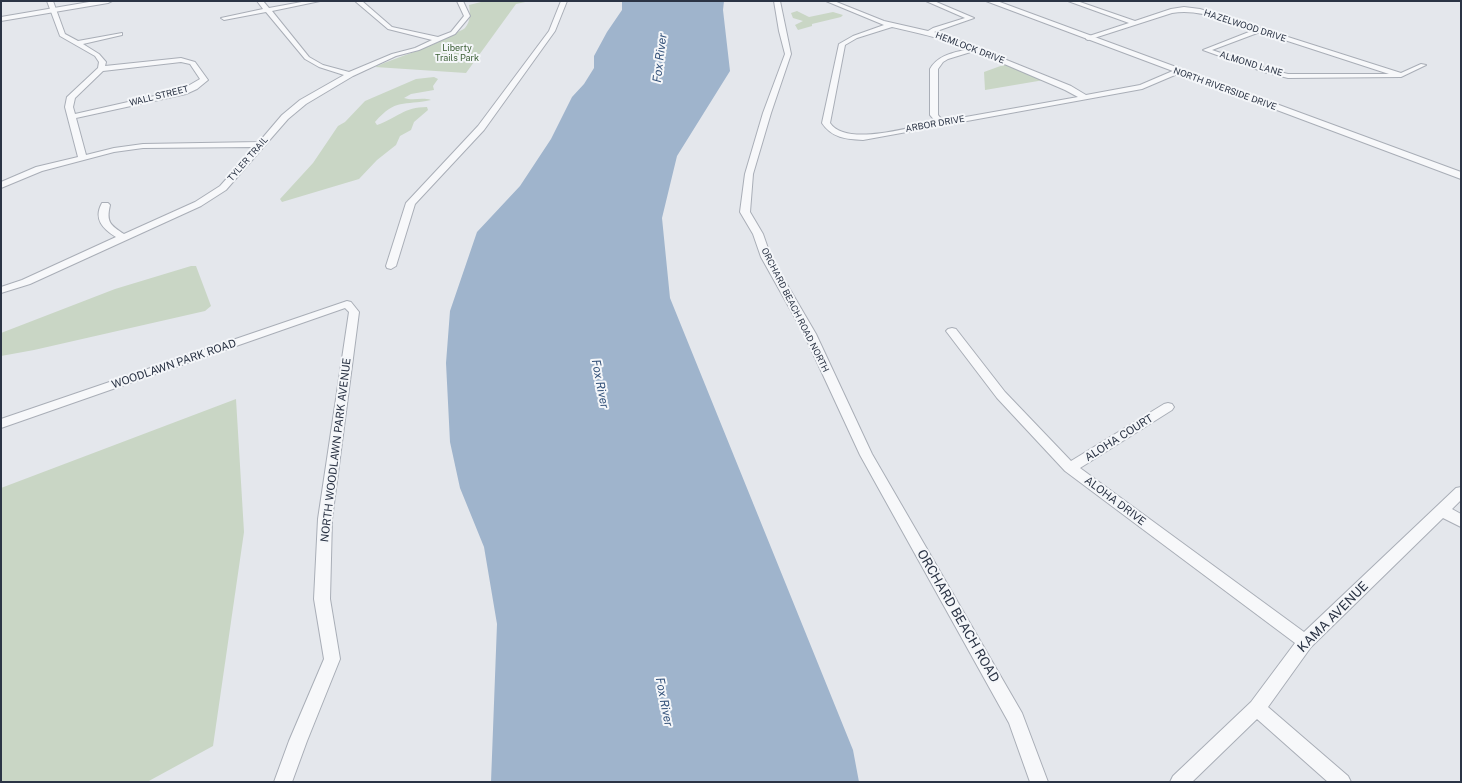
<!DOCTYPE html>
<html>
<head>
<meta charset="utf-8">
<style>
	body { margin:0 }
	#map { position:relative; width:1462px; height:783px; overflow:hidden; background:#e4e7ec; font-family:"Public Sans",sans-serif }
	canvas { display:block }
	.frame { position:absolute; inset:0; border:2px solid #2b3445; pointer-events:none }
</style>
</head>
<body>
<div id="map">
<canvas width="1462" height="783"></canvas>
<div class="frame"></div>
</div>
<script>
const ctx = document.querySelector('canvas').getContext('2d');
ctx.lineJoin = 'round';
function paint(path, color) { ctx.fillStyle = color; ctx.fill(path, 'evenodd'); }
function stroke(path, color, width, dash) { ctx.strokeStyle = color; ctx.lineWidth = width; ctx.lineCap = dash ? 'butt' : 'round'; ctx.setLineDash(dash || []); ctx.stroke(path); }
function label(font, color, halo, rows, align = 'center') {
  ctx.font = font + ' "Public Sans",sans-serif'; ctx.lineWidth = 4; ctx.setLineDash([]); ctx.textBaseline = 'middle'; ctx.strokeStyle = halo; ctx.fillStyle = color; for (const [text, x, y, turn = 0] of rows) {
    ctx.save(); ctx.translate(x, y); ctx.rotate((+turn || 0) * Math.PI / 180); ctx.textAlign = isNaN(turn) ? turn : align; if (halo) ctx.strokeText(text, 0, 0); ctx.fillText(text, 0, 0); ctx.restore();
  }
}
paint(new Path2D(`
	M 485,1 L 530,1 L 516,4 L 466,73 L 375,67 C 401,55 429,49 454,34 C 457,32 463,30 465,28 C 471,21 470,12 469,5 Z
	M 797,11 L 809,17 L 833,12 L 843,15 L 841,17 L 816,23 L 812,24 L 812,26 L 798,30 L 795,25 L 803,21 L 793,18 L 791,13 Z
	M 1006,64 L 1044,80 L 985,90 L 984,72 Z
	M 434,77 L 438,79 L 433,86 L 434,90 L 411,94 L 404,98 C 413,101 422,97 431,100 C 403,106 396,98 375,122 L 377,125 C 397,118 404,107 427,107 L 428,110 L 414,122 L 411,130 L 400,136 L 396,145 L 377,160 L 359,179 L 282,202 L 280,199 L 313,163 L 338,126 L 345,122 L 365,101 L 416,79 Z
	M 191,266 L 196,266 L 211,306 L 205,311 L 34,350 L 1,356 L 1,333 L 115,289 Z
	M 236,399 L 244,532 L 213,746 L 147,782 L 1,782 L 1,488 Z`), '#c9d6c5');
paint(new Path2D(`
	M 622,1 L 724,1 L 723,10 L 730,71 L 677,156 L 662,218 L 670,298 L 853,750 L 859,782 L 491,782 L 497,624 L 484,547 L 460,488 L 450,442 L 446,363 L 450,311 L 477,232 L 520,186 L 551,139 L 572,97 L 584,84 L 594,68 L 594,56 L 607,32 L 622,10 Z`), '#9fb4cc');
const minor = new Path2D(`
	M 47,1 L 53,1 L 65,34 L 78,41 L 122,33 L 122,35 L 83,44 L 99,54 L 106,62 L 105,66 L 181,58 L 195,62 L 208,80 L 197,89 L 186,94 L 76,118 L 86,155 L 114,148 L 143,144 L 259,142 L 282,115 L 300,100 L 344,75 L 319,67 L 305,59 L 266,12 L 224,20 L 221,18 L 263,9 L 257,1 L 263,1 L 269,8 L 307,1 L 320,1 L 272,11 L 309,57 L 323,65 L 349,72 L 392,54 L 415,48 L 432,40 L 388,29 L 355,1 L 362,1 L 392,27 L 438,37 L 451,32 L 464,16 L 457,1 L 463,1 L 470,16 L 455,34 L 419,50 L 396,56 L 353,76 L 306,104 L 288,119 L 226,190 L 201,206 L 30,284 L 1,293 L 1,287 L 22,280 L 116,237 C 103,229 93,219 102,203 L 108,203 L 110,205 C 106,222 110,225 124,234 L 195,202 L 220,186 L 255,147 L 143,148 L 114,152 L 42,171 L 1,188 L 1,182 L 36,167 L 78,157 L 65,107 L 67,97 L 98,68 L 99,62 L 95,56 L 60,36 ZM 181,62 L 190,64 L 200,79 L 181,90 L 75,114 L 73,107 L 75,98 L 103,71 Z
	M 561,1 L 567,1 L 555,31 L 484,130 L 415,204 L 396,266 L 391,269 L 387,268 L 386,266 L 406,203 L 478,126 L 549,31 Z
	M 774,1 L 780,1 L 791,54 L 771,113 L 753,174 L 750,212 L 763,234 L 771,257 L 816,334 L 872,454 L 1022,713 L 1048,782 L 1030,782 L 1009,723 L 860,455 L 804,334 L 761,257 L 753,234 L 740,212 L 745,174 L 763,113 L 785,54 L 779,31 Z
	M 826,1 L 834,1 L 884,21 L 928,31 L 933,28 L 965,18 L 926,1 L 934,1 L 974,18 L 934,32 L 952,38 L 1071,86 L 1086,95 L 1140,85 L 1175,70 L 1181,70 L 1182,72 L 1142,89 L 863,140 C 846,139 832,138 822,123 L 839,44 L 853,36 L 884,25 ZM 892,27 C 918,33 943,38 968,49 C 953,53 938,55 930,69 L 930,115 L 936,122 C 911,127 846,147 830,123 L 845,45 L 857,38 ZM 974,51 L 1065,90 L 1078,97 L 943,121 L 938,115 L 938,69 L 943,62 L 948,59 Z
	M 1068,1 L 1077,1 L 1135,21 L 1171,9 L 1184,7 L 1200,9 L 1401,73 L 1421,64 L 1426,65 L 1401,77 L 1288,78 L 1264,72 L 1203,50 L 1254,30 C 1227,22 1200,8 1172,13 L 1088,40 L 1086,39 L 1086,37 L 1129,23 ZM 1260,32 L 1389,74 L 1288,74 L 1268,69 L 1212,50 Z
	M 347,301 L 351,302 L 359,312 L 332,519 L 330,599 L 340,659 L 307,741 L 292,782 L 274,782 L 289,741 L 324,659 L 314,599 L 318,519 L 349,312 L 345,308 L 1,428 L 1,419 Z
	M 952,328 L 956,329 L 1005,392 L 1071,461 L 1164,404 L 1168,403 L 1172,404 L 1174,407 L 1172,410 L 1080,468 L 1304,632 L 1456,488 L 1461,487 L 1461,500 L 1452,509 L 1461,514 L 1461,527 L 1443,518 L 1311,647 L 1268,707 L 1348,776 L 1351,782 L 1328,782 L 1257,719 L 1192,782 L 1170,782 L 1173,776 L 1251,702 L 1295,643 L 1065,471 L 997,398 L 946,331 L 948,329 Z`);
const tertiary = new Path2D(`
	M 95,1 L 112,1 L 108,3 L 1,21 L 1,17 Z
	M 986,1 L 997,1 L 1461,172 L 1461,179 Z`);
stroke(minor, '#a9aeb7', 2);
stroke(tertiary, '#a9aeb7', 2);
paint(minor, '#f7f8fa');
paint(tertiary, '#f7f8fa');
label('9px', '#2b3445', '#f4f6f9', [
	["HAZELWOOD DRIVE",1245,26,18],
	["HEMLOCK DRIVE",970,48,21],
	["ALMOND LANE",1251,64,17],
	["NORTH RIVERSIDE DRIVE",1225,89,20],
	["WALL STREET",159,96,-14],
	["ARBOR DRIVE",935,124,-10],
	["TYLER TRAIL",248,159,-49],
	["ORCHARD BEACH ROAD NORTH",795,310,63]
]);
label('9px', '#3f6138', '#f4f6f9', [
	["Liberty",457,48],
	["Trails Park",457,58]
]);
label('11px', '#2b3445', '#f4f6f9', [
	["WOODLAWN PARK ROAD",174,364,-19],
	["ALOHA COURT",1119,438,-32],
	["NORTH WOODLAWN PARK AVENUE",336,450,-83],
	["ALOHA DRIVE",1115,501,37]
]);
label('italic 12px', '#34527a', '#f4f6f9', [
	["Fox River",660,58,-83],
	["Fox River",600,384,79],
	["Fox River",664,702,79]
]);
label('13px', '#2b3445', '#f4f6f9', [
	["ORCHARD BEACH ROAD",958,616,60],
	["KAMA AVENUE",1333,617,-45]
]);
</script>
</body>
</html>
